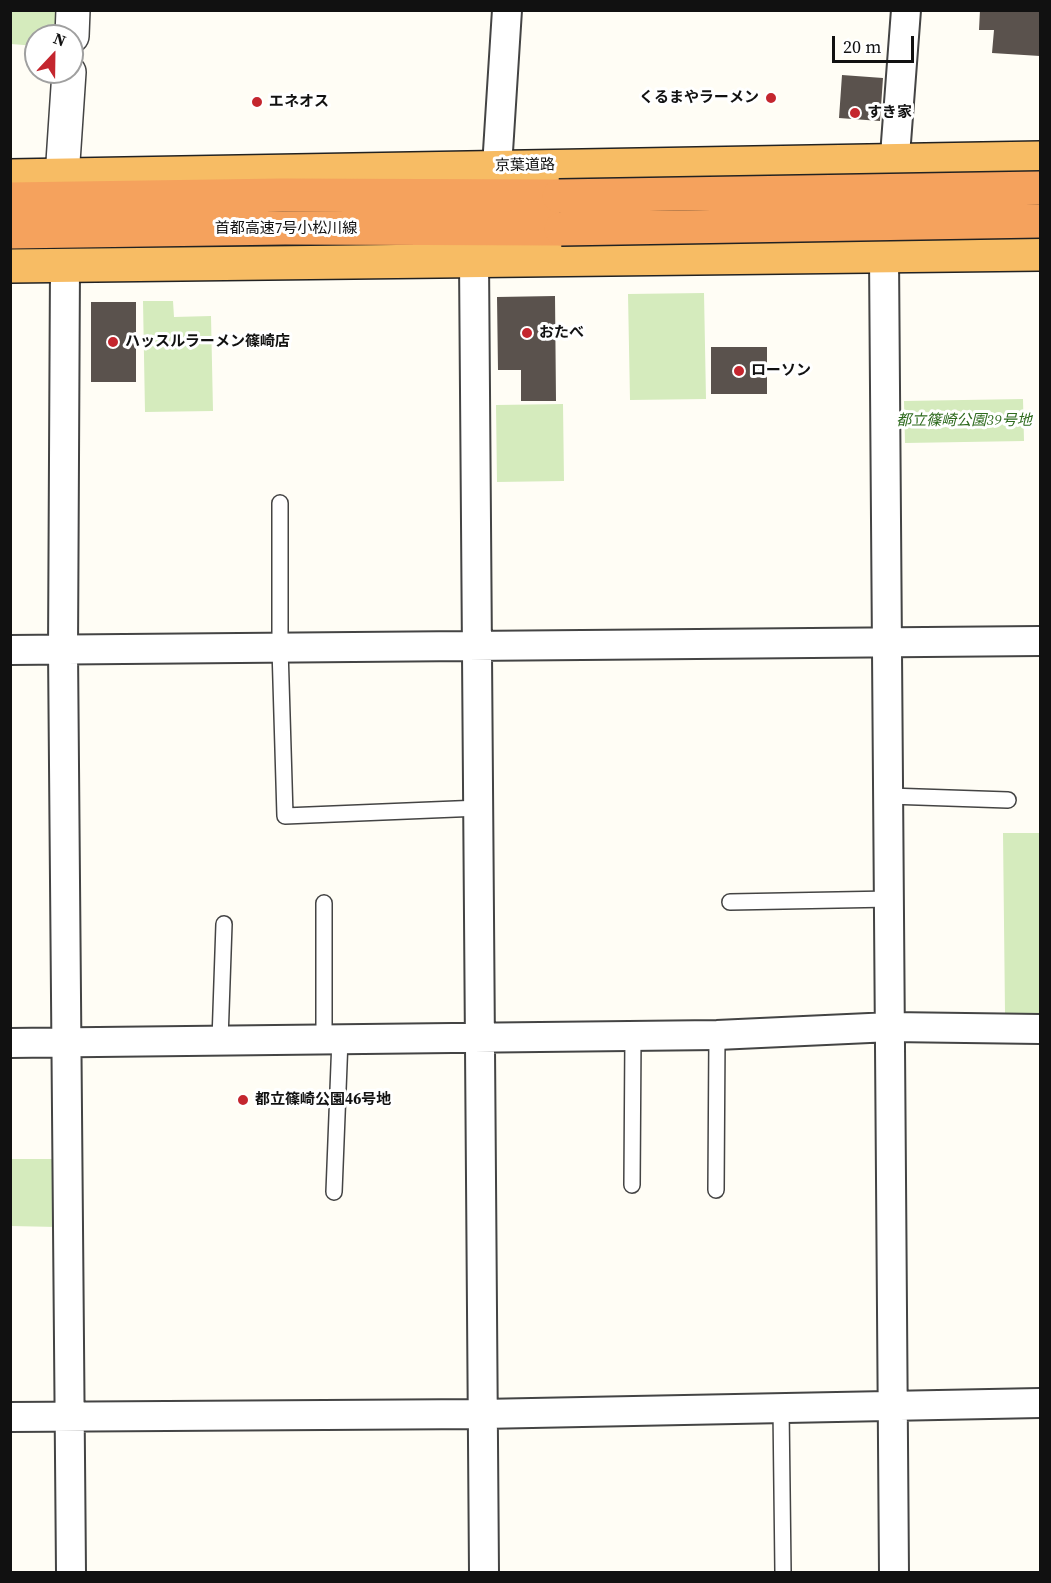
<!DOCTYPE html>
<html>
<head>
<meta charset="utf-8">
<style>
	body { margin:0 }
	#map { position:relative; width:1051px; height:1583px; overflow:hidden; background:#fffdf5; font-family:"Source Serif 4",serif }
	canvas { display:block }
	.frame { position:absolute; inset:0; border:12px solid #111; pointer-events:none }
	.north { position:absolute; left:24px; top:24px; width:60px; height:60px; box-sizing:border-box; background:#fff; border:2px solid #a0a0a0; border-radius:50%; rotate:22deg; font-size:16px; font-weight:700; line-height:24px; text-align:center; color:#111 }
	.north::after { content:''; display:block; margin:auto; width:21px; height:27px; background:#c4262e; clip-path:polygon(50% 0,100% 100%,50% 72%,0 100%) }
	.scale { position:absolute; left:832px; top:36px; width:82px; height:27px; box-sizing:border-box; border:3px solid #111; border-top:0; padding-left:8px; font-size:18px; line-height:21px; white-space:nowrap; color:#111; -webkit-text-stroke:4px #fff; paint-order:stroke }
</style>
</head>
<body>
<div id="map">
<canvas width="1051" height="1583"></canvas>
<div class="frame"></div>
<div class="north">N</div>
<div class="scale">20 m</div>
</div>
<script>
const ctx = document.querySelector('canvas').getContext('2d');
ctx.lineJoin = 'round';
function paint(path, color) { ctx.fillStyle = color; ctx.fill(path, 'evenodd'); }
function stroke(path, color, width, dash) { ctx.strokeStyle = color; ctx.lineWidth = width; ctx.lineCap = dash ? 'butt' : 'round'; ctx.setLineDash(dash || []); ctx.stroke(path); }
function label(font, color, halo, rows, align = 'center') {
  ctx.font = font + ' "Source Serif 4","Noto Sans JP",serif'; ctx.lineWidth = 6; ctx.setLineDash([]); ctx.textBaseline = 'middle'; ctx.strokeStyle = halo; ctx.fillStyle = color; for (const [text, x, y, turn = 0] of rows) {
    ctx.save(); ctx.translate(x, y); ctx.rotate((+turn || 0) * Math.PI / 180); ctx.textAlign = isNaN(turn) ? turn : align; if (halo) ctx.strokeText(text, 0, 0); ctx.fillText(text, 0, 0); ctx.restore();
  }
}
paint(new Path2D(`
	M 10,11 L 58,11 L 56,36 L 36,36 L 36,46 L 11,44 Z
	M 704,293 L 706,399 L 630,400 L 628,294 Z
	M 143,301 L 173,301 L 174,317 L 211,316 L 213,411 L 145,412 Z
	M 1023,399 L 1024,441 L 905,443 L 904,401 Z
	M 563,404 L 564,481 L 497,482 L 496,405 Z
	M 1003,833 L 1040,833 L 1040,1013 L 1005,1013 Z
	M 11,1159 L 57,1159 L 57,1227 L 11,1226 Z`), '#d5ebbd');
paint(new Path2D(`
	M 980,10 L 1040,10 L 1040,56 L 992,53 L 994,30 L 979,30 Z
	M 842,75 L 883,78 L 880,121 L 839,118 Z
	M 555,296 L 556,401 L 521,401 L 521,370 L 498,370 L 497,297 Z
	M 91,302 L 136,302 L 136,382 L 91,382 Z
	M 711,347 L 767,347 L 767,394 L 711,394 Z`), '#5a524d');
const service = new Path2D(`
	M 280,503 L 280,648 L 285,816 L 480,808
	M 889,796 L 1008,800
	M 730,902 L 891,899
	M 324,1039 L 324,903
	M 220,1040 L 224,924
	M 632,1185 L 633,1035
	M 716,1190 L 717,1035
	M 334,1192 L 340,1039
	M 781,1407 L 783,1572`);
const minor = new Path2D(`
	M 497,167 L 507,10
	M 893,182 L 906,10
	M 887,234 L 884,256 L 894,1572
	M 474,260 L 484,1572
	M 65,266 L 63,650 L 71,1572
	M 10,650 L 1040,641
	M 10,1043 L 717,1035 L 891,1027 L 1040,1029
	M 10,1417 L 481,1414 L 1040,1403`);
const tertiary = new Path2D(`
	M 72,36 L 73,10
	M 62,177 L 69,72`);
const trunk = new Path2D(`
	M 10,176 L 1040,158
	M 10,266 L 1040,254`);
const motorway = new Path2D(`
	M 10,199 L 282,195 L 559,196
	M 10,232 L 285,228 L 561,229`);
stroke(service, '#444', 18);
stroke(minor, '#444', 32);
stroke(tertiary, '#444', 36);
stroke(trunk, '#222', 36);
stroke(motorway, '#222', 36);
stroke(service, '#fff', 15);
stroke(minor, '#fff', 28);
stroke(tertiary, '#fff', 33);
stroke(trunk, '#f7bc64', 33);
stroke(motorway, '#f5a25d', 33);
const motorwayBridge = new Path2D(`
	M 559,196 L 1040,188
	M 561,229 L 1040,221`);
stroke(motorwayBridge, '#222', 36, []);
stroke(motorwayBridge, '#f5a25d', 33);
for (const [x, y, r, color] of [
	[771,98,6,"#c4262e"],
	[257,102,6,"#c4262e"],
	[855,113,6,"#c4262e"],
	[527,333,6,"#c4262e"],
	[113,342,6,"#c4262e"],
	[739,371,6,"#c4262e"],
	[243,1100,6,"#c4262e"]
]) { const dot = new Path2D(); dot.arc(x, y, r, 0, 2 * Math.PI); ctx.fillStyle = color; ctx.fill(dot); stroke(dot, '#fff', 2); }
label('bold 15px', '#111', '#fff', [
	["くるまやラーメン",759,98,"right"],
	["エネオス",269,102],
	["すき家",867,113],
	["おたべ",539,333],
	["ハッスルラーメン篠崎店",125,342],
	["ローソン",751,371],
	["都立篠崎公園46号地",255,1100]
], 'left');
label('15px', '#111', '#fff', [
	["京葉道路",525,166,-1],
	["首都高速7号小松川線",286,229]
]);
label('italic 15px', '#2f6b1f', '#fff', [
	["都立篠崎公園39号地",964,421]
]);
</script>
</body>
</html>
